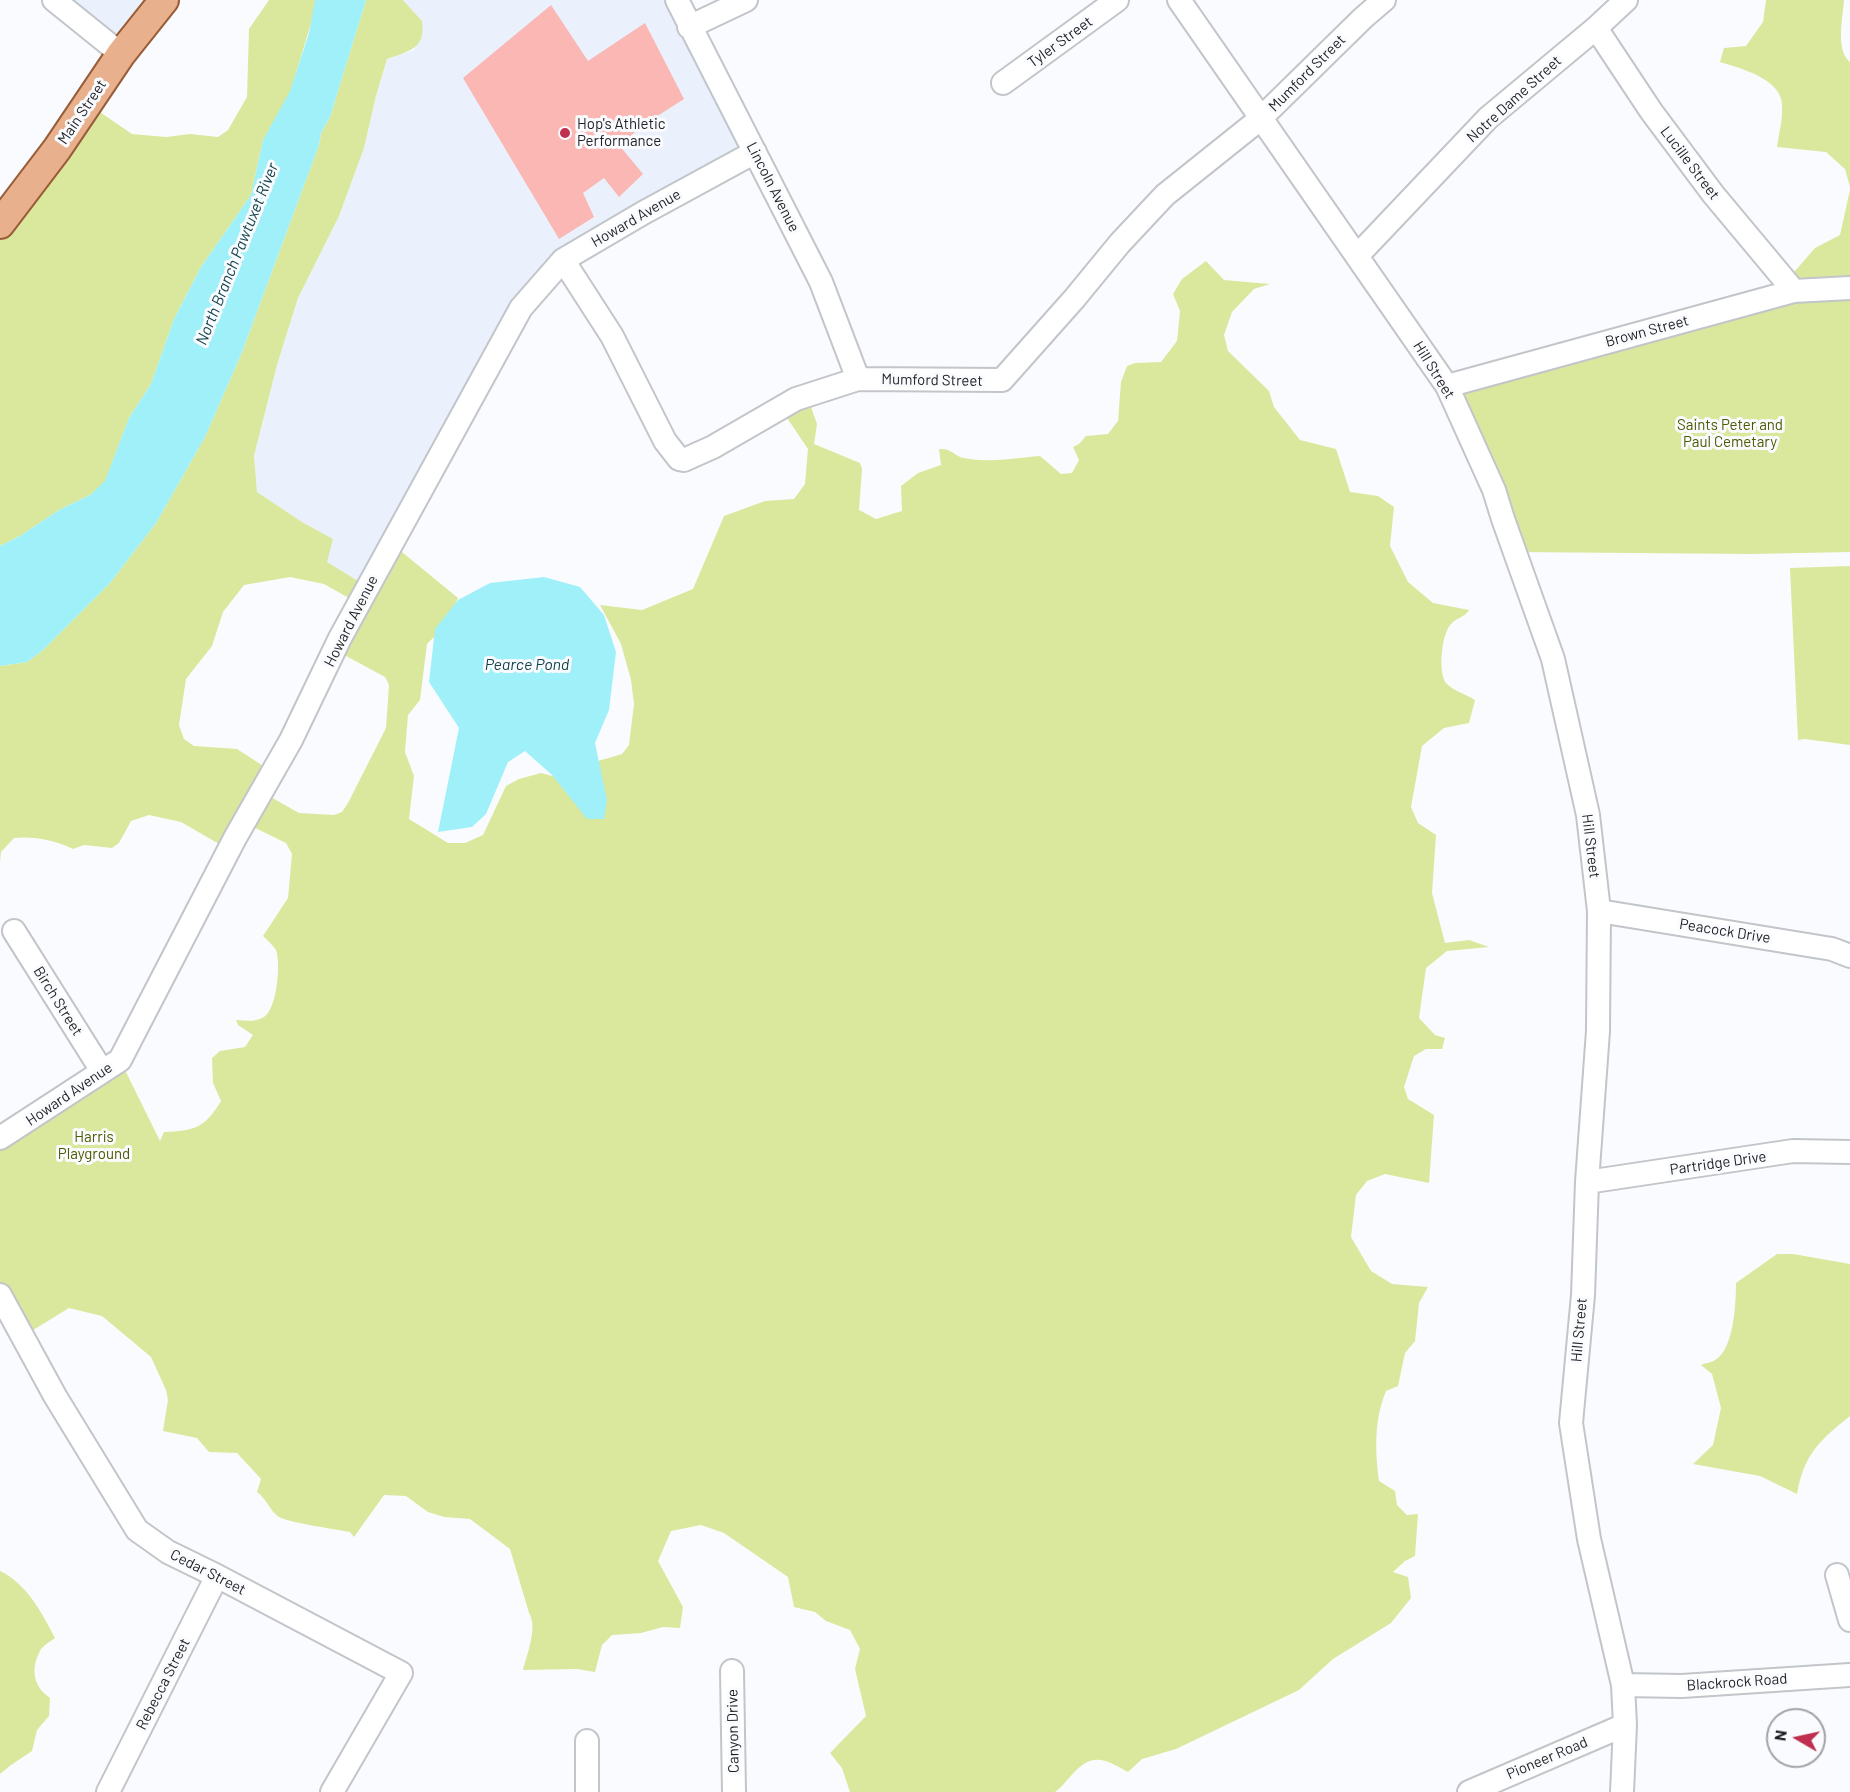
<!DOCTYPE html>
<html>
<head>
<meta charset="utf-8">
<style>
	body { margin:0 }
	#map { position:relative; width:1850px; height:1792px; overflow:hidden; background:#fafbfe; font-family:Barlow,sans-serif }
	canvas { display:block }
	.north { position:absolute; left:1766px; top:1708px; width:60px; height:60px; box-sizing:border-box; background:#fafbfe; border:2px solid #a2a3a6; border-radius:50%; rotate:279deg; font-size:16px; font-weight:700; line-height:24px; text-align:center; color:#1f2022 }
	.north::after { content:''; display:block; margin:auto; width:21px; height:27px; background:#bf2f4e; clip-path:polygon(50% 0,100% 100%,50% 72%,0 100%) }
</style>
</head>
<body>
<div id="map">
<canvas width="1850" height="1792"></canvas>
<div class="north">N</div>
</div>
<script>
const ctx = document.querySelector('canvas').getContext('2d');
ctx.lineJoin = 'round';
function paint(path, color) { ctx.fillStyle = color; ctx.fill(path, 'evenodd'); }
function stroke(path, color, width, dash) { ctx.strokeStyle = color; ctx.lineWidth = width; ctx.lineCap = dash ? 'butt' : 'round'; ctx.setLineDash(dash || []); ctx.stroke(path); }
function label(font, color, halo, rows, align = 'center') {
  ctx.font = font + ' Barlow,sans-serif'; ctx.lineWidth = 6; ctx.setLineDash([]); ctx.textBaseline = 'middle'; ctx.strokeStyle = halo; ctx.fillStyle = color; for (const [text, x, y, turn = 0] of rows) {
    ctx.save(); ctx.translate(x, y); ctx.rotate((+turn || 0) * Math.PI / 180); ctx.textAlign = isNaN(turn) ? turn : align; if (halo) ctx.strokeText(text, 0, 0); ctx.fillText(text, 0, 0); ctx.restore();
  }
}
paint(new Path2D(`
	M 54,0 L 170,0 L 131,51 Z
	M 403,0 L 675,0 L 750,146 L 559,262 L 363,584 L 326,562 L 333,539 L 302,522 L 257,492 L 254,457 L 277,365 L 298,298 L 339,216 L 364,148 L 376,96 L 387,59 L 414,50 L 422,21 Z`), '#eaf1fd');
paint(new Path2D(`
	M 269,0 L 318,0 L 290,93 L 263,140 L 251,195 L 201,267 L 174,319 L 151,384 L 129,418 L 105,482 L 90,495 L 59,510 L 20,536 L 0,546 L 0,221 L 91,106 L 132,134 L 166,137 L 190,134 L 218,137 L 228,130 L 247,97 L 249,29 Z
	M 366,0 L 403,0 L 422,21 C 426,49 409,51 387,59 L 376,96 L 364,148 L 339,216 L 298,298 L 277,365 L 254,456 L 257,492 L 302,522 L 333,539 L 327,562 L 363,584 L 391,543 L 458,598 L 444,627 L 427,644 L 420,700 L 408,715 L 405,752 L 414,776 L 409,819 L 448,843 L 465,843 L 483,835 L 506,786 L 519,779 L 541,773 L 579,783 L 598,761 L 622,754 L 629,745 L 634,704 L 631,680 L 621,644 L 600,605 L 642,610 L 693,589 L 724,516 L 765,501 L 794,499 L 805,484 L 808,449 L 781,409 L 806,393 L 817,424 L 814,444 L 860,463 L 862,469 L 859,510 L 876,519 L 902,511 L 901,486 L 918,473 L 941,465 L 939,449 C 953,448 953,456 964,458 C 988,463 1016,458 1040,456 L 1061,474 L 1072,473 L 1079,460 L 1073,447 L 1079,444 L 1086,436 L 1108,434 L 1118,421 L 1121,382 L 1127,366 L 1135,363 L 1161,362 L 1177,341 L 1180,311 L 1173,294 L 1182,279 L 1206,261 L 1224,280 L 1270,284 L 1254,289 L 1232,312 L 1224,335 L 1228,351 L 1269,391 L 1274,407 L 1300,440 L 1336,449 L 1350,492 L 1378,496 L 1394,507 L 1390,546 L 1408,582 L 1433,603 L 1469,610 C 1464,618 1456,618 1451,624 C 1441,635 1438,672 1446,683 C 1452,690 1467,695 1475,700 L 1469,723 L 1444,728 L 1422,746 L 1411,807 L 1418,823 L 1436,835 L 1432,893 L 1445,943 L 1469,940 L 1489,947 L 1447,951 L 1426,968 L 1419,1018 L 1435,1035 L 1445,1038 L 1442,1049 L 1426,1049 L 1414,1056 L 1404,1087 L 1408,1099 L 1434,1115 L 1429,1183 L 1385,1174 L 1367,1181 L 1356,1195 L 1351,1237 L 1371,1271 L 1392,1284 L 1428,1287 L 1419,1303 L 1415,1341 L 1405,1353 L 1398,1386 L 1386,1391 C 1374,1420 1375,1450 1379,1481 L 1395,1491 L 1397,1505 L 1407,1515 L 1418,1514 L 1415,1556 L 1405,1561 L 1393,1572 L 1408,1577 L 1411,1598 L 1391,1623 L 1333,1659 L 1299,1690 L 1176,1749 L 1142,1759 L 1128,1772 C 1120,1768 1110,1761 1101,1760 C 1080,1757 1070,1781 1055,1792 L 850,1792 L 842,1768 L 830,1753 L 866,1716 L 855,1669 L 860,1649 L 850,1630 L 826,1621 L 815,1612 L 794,1607 L 788,1577 L 724,1533 L 701,1525 L 671,1531 L 658,1561 L 683,1607 L 680,1628 L 663,1627 L 641,1633 L 612,1635 L 602,1645 L 595,1672 L 577,1669 L 523,1670 C 527,1654 538,1627 529,1613 L 510,1549 L 470,1519 L 444,1517 L 428,1512 L 406,1496 L 384,1495 L 354,1537 L 350,1532 C 335,1529 290,1523 279,1517 C 269,1510 267,1499 257,1492 L 261,1479 L 237,1453 L 209,1452 L 197,1438 L 163,1431 L 168,1400 L 166,1390 L 151,1357 L 102,1316 L 69,1308 L 25,1335 L 0,1292 L 0,1137 L 120,1060 L 160,1141 L 164,1132 C 194,1131 205,1128 221,1101 L 213,1083 L 212,1058 L 220,1051 L 245,1047 L 253,1035 L 238,1025 L 236,1020 C 246,1021 256,1022 264,1017 C 277,1009 281,963 276,950 C 273,945 267,940 263,936 L 288,898 L 292,854 L 286,843 L 245,823 L 226,848 L 181,822 L 149,815 L 131,821 L 119,843 L 112,848 L 84,845 L 73,849 C 54,840 35,836 14,838 L 1,852 L 0,862 L 0,666 L 27,662 L 42,651 L 110,583 L 156,523 L 205,437 L 242,352 L 319,145 L 321,133 L 330,117 ZM 290,577 L 324,584 L 356,602 L 335,650 L 385,677 L 389,685 L 386,728 L 348,803 L 342,812 L 334,815 L 299,813 L 262,792 L 268,769 L 237,749 L 194,746 L 184,739 L 179,725 L 186,679 L 212,646 L 223,612 L 244,585 Z
	M 1766,0 L 1844,0 C 1843,17 1835,50 1850,62 L 1850,187 L 1845,169 L 1826,152 L 1777,147 C 1779,133 1783,119 1782,105 C 1782,79 1740,68 1720,62 L 1724,48 L 1746,46 L 1763,22 Z
	M 1850,190 L 1850,552 L 1752,554 L 1514,552 L 1447,386 L 1794,291 L 1788,279 L 1815,248 L 1840,235 Z
	M 1850,566 L 1850,745 L 1805,739 L 1798,740 L 1790,568 Z
	M 1777,1254 L 1793,1254 L 1850,1264 L 1850,1416 C 1820,1440 1804,1454 1797,1494 L 1760,1476 L 1693,1464 L 1713,1445 L 1721,1408 L 1712,1374 L 1701,1365 C 1705,1363 1711,1363 1715,1360 C 1734,1350 1736,1302 1736,1283 Z
	M 0,1571 C 27,1584 42,1613 55,1638 C 50,1642 42,1646 40,1651 C 30,1670 34,1687 50,1698 L 49,1716 L 37,1730 L 32,1751 L 11,1765 L 0,1774 Z`), '#d9e89d');
paint(new Path2D(`
	M 315,0 L 366,0 L 330,117 L 321,133 L 319,145 L 242,352 L 205,437 L 156,523 L 110,583 L 42,651 L 27,662 L 0,666 L 0,546 L 20,536 L 59,510 L 90,495 L 105,481 L 129,418 L 151,384 L 174,319 L 201,267 L 251,195 L 263,140 L 290,91 L 309,33 Z
	M 544,577 L 580,587 L 604,615 L 616,652 L 609,710 L 595,743 L 607,800 L 604,819 L 587,819 L 552,775 L 525,751 L 508,762 L 486,814 L 472,827 L 438,832 L 459,728 L 429,682 L 435,629 L 458,600 L 490,583 Z`), '#a0f0f9');
paint(new Path2D(`
	M 551,5 L 588,61 L 645,23 L 684,99 L 648,122 L 619,145 L 643,174 L 619,197 L 604,178 L 583,193 L 594,217 L 559,239 L 463,78 Z`), '#fab7b3');
const minor = new Path2D(`
	M 54,0 L 121,54
	M 677,0 L 821,282 L 858,379
	M 1179,0 L 1447,386 L 1494,490 L 1503,519 L 1553,659 L 1588,815 L 1599,911 L 1598,1031 L 1587,1182 L 1583,1295 L 1571,1423 L 1589,1539 L 1623,1685 L 1625,1725 L 1622,1792
	M 689,27 L 746,0
	M 1596,28 L 1651,111 L 1713,194 L 1794,291
	M 1003,83 L 1117,0
	M 1357,256 L 1488,118 L 1596,28 L 1626,0
	M 563,260 L 612,336 L 665,441 L 679,459 L 684,460 L 713,447 L 796,399 L 858,379 L 1002,380 L 1074,299 L 1120,243 L 1165,195 L 1260,119 L 1363,18 L 1384,0
	M 1447,386 L 1794,291 L 1850,288
	M 1599,911 L 1832,949 L 1850,956
	M 14,931 L 102,1071
	M 0,1138 L 120,1060 L 235,838 L 291,740 L 340,638 L 521,308 L 563,260 L 643,213 L 755,152
	M 1587,1182 L 1793,1151 L 1850,1152
	M 0,1295 L 55,1396 L 137,1530 L 168,1552 L 217,1576 L 401,1673 L 332,1792
	M 1837,1575 L 1850,1620
	M 732,1671 L 734,1792
	M 1623,1685 L 1682,1686 L 1850,1675
	M 108,1792 L 217,1576
	M 587,1792 L 587,1741
	M 1469,1792 L 1625,1725`);
const major = new Path2D(`
	M 0,224 L 57,149 L 121,54 L 164,0`);
stroke(minor, '#c2c5c9', 26);
stroke(major, '#985c36', 32);
stroke(minor, '#fff', 22);
stroke(major, '#e8b08d', 28);
for (const [x, y, r, color] of [
	[565,133,6,"#bf2f4e"]
]) { const dot = new Path2D(); dot.arc(x, y, r, 0, 2 * Math.PI); ctx.fillStyle = color; ctx.fill(dot); stroke(dot, '#fafbfe', 2); }
label('15px', '#1f2022', '#fafbfe', [
	["Tyler Street",1060,42,-36],
	["Mumford Street",1307,73,-45],
	["Notre Dame Street",1514,99,-42],
	["Main Street",82,112,-56],
	["Lucille Street",1690,163,53],
	["Lincoln Avenue",773,187,63],
	["Howard Avenue",636,218,-30],
	["Brown Street",1647,331,-15],
	["Hill Street",1434,370,58],
	["Mumford Street",932,380,1],
	["Howard Avenue",351,621,-63],
	["Hill Street",1591,846,83],
	["Peacock Drive",1725,931,9],
	["Birch Street",58,1001,58],
	["Howard Avenue",69,1094,-34],
	["Partridge Drive",1718,1163,-8],
	["Hill Street",1579,1330,-85],
	["Cedar Street",208,1572,27],
	["Blackrock Road",1737,1682,-4],
	["Rebecca Street",163,1684,-63],
	["Canyon Drive",733,1731,-91],
	["Pioneer Road",1547,1758,-23]
]);
label('15px', '#1f2022', '#fafbfe', [
	["Hop's Athletic",577,124],
	["Performance",577,141]
], 'left');
label('15px', '#4e5900', '#fafbfe', [
	["Saints Peter and",1730,425],
	["Paul Cemetary",1730,442],
	["Harris",94,1137],
	["Playground",94,1154]
]);
label('italic 16px', '#124349', '#fafbfe', [
	["North Branch Pawtuxet River",237,254,-68],
	["Pearce Pond",527,665]
]);
</script>
</body>
</html>
